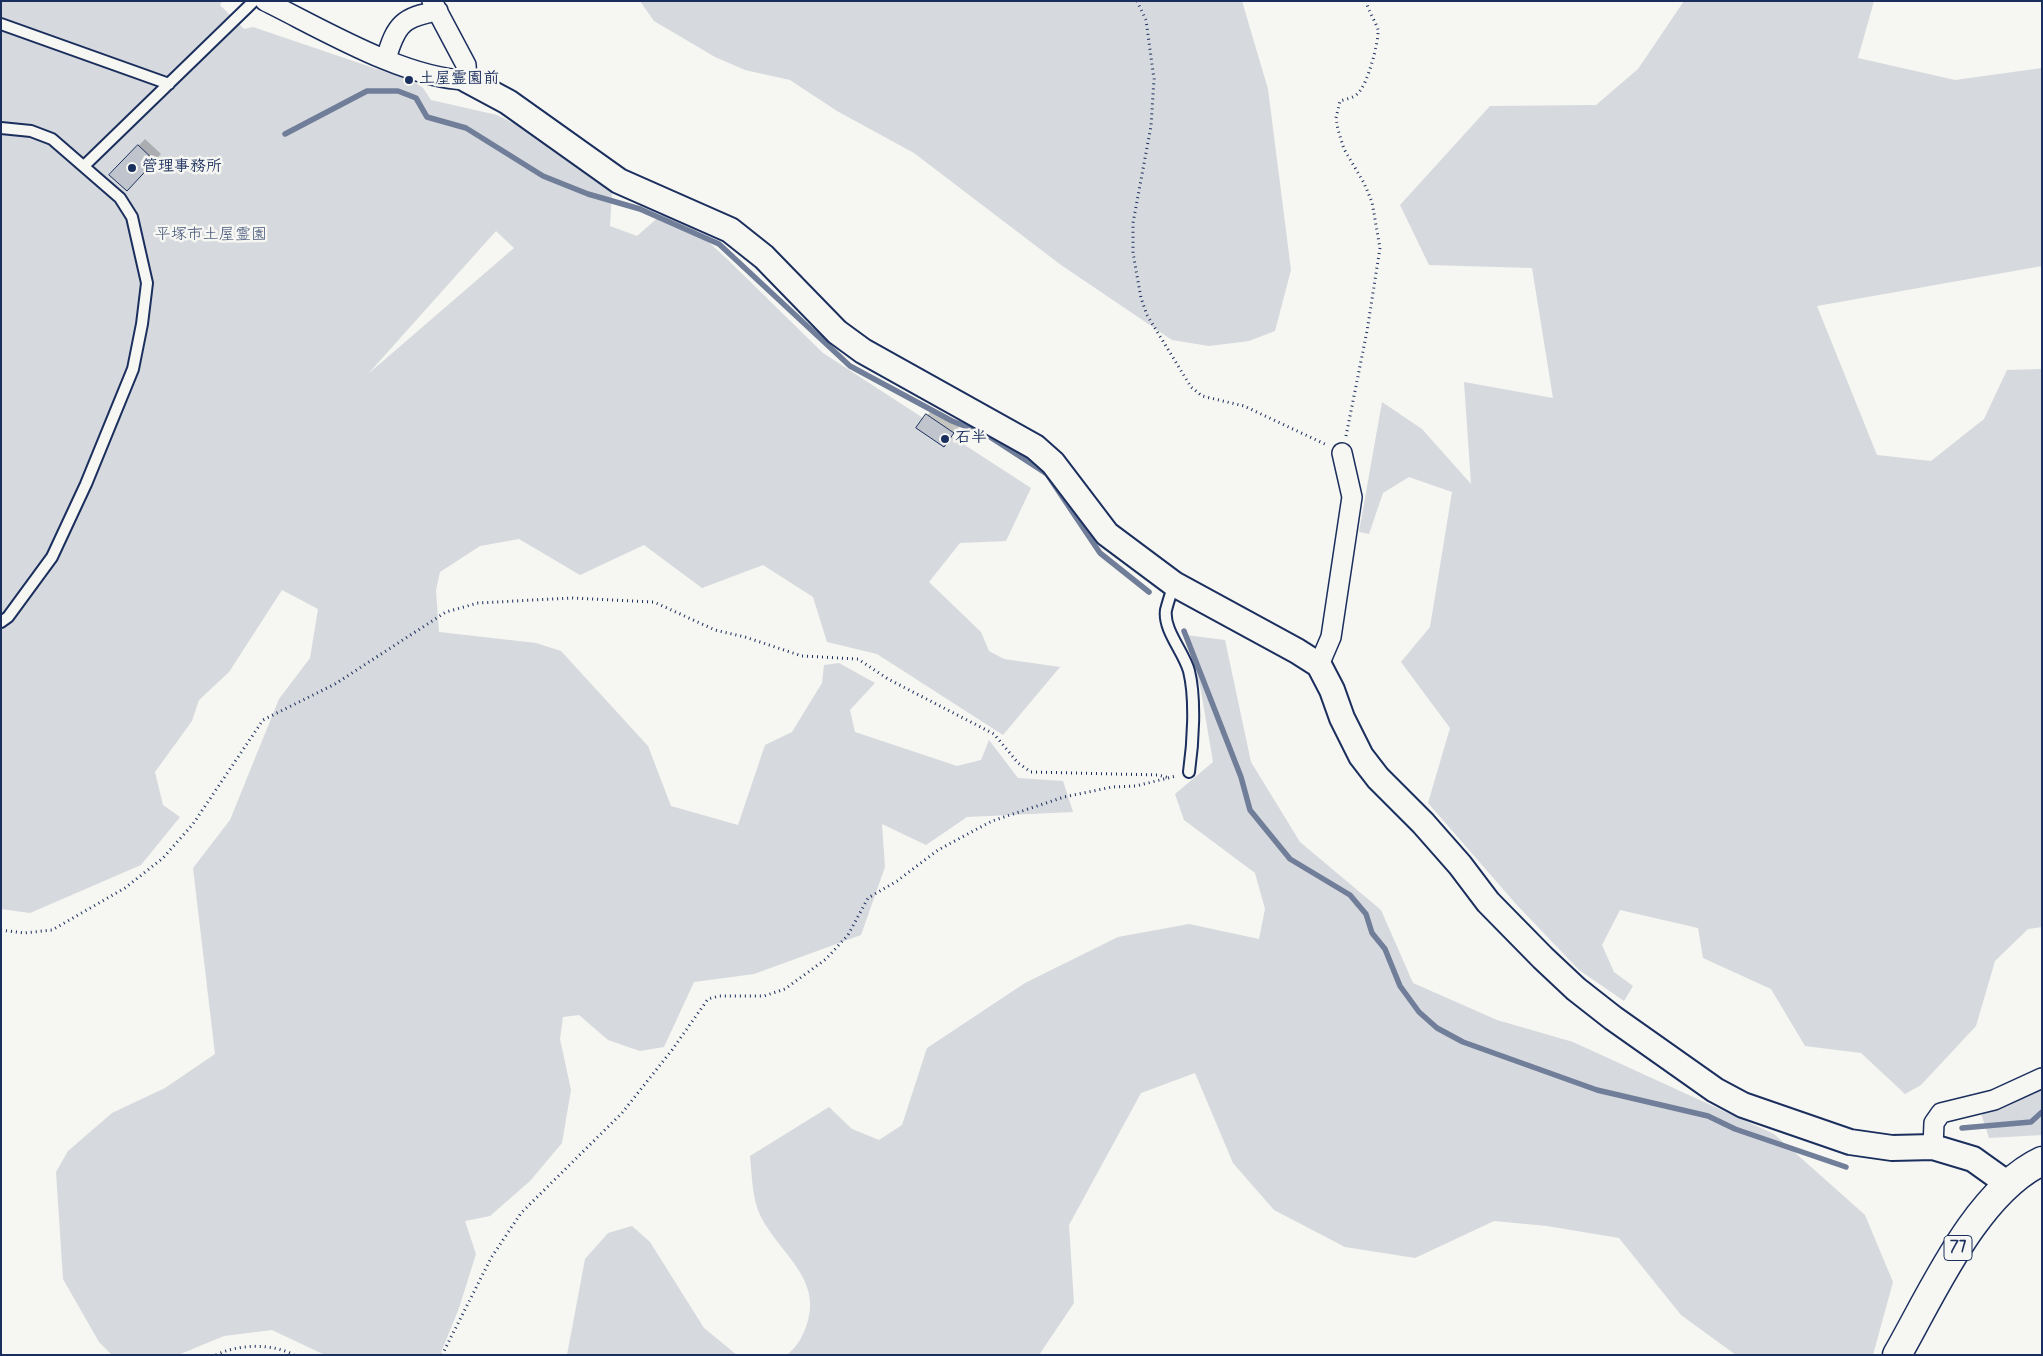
<!DOCTYPE html>
<html>
<head>
<meta charset="utf-8">
<style>
	body { margin:0 }
	#map { position:relative; width:2043px; height:1356px; overflow:hidden; background:#f6f6f2; font-family:Mynerve,sans-serif }
	canvas { display:block }
	.frame { position:absolute; inset:0; border:2px solid #1b2f5e; pointer-events:none }
</style>
</head>
<body>
<div id="map">
<canvas width="2043" height="1356"></canvas>
<div class="frame"></div>
</div>
<script>
const ctx = document.querySelector('canvas').getContext('2d');
ctx.lineJoin = 'round';
function paint(path, color) { ctx.fillStyle = color; ctx.fill(path, 'evenodd'); }
function stroke(path, color, width, dash) { ctx.strokeStyle = color; ctx.lineWidth = width; ctx.lineCap = dash ? 'butt' : 'round'; ctx.setLineDash(dash || []); ctx.stroke(path); }
function label(font, color, halo, rows, align = 'center') {
  ctx.font = font + ' Mynerve,"Klee One",sans-serif'; ctx.lineWidth = 5; ctx.setLineDash([]); ctx.textBaseline = 'middle'; ctx.strokeStyle = halo; ctx.fillStyle = color; for (const [text, x, y, turn = 0] of rows) {
    ctx.save(); ctx.translate(x, y); ctx.rotate((+turn || 0) * Math.PI / 180); ctx.textAlign = isNaN(turn) ? turn : align; if (halo) ctx.strokeText(text, 0, 0); ctx.fillText(text, 0, 0); ctx.restore();
  }
}
paint(new Path2D(`
	M 1,1 L 222,1 L 220,5 L 244,29 L 253,27 L 415,82 L 423,88 L 431,100 L 497,115 L 613,173 L 610,226 L 637,236 L 670,207 L 726,258 L 823,353 L 1031,488 L 1006,541 L 960,543 L 929,582 L 981,632 L 989,651 L 1004,659 L 1060,667 L 1003,735 L 877,654 L 827,642 L 813,597 L 763,565 L 702,588 L 644,545 L 580,575 L 519,539 L 480,546 L 440,572 L 436,590 L 439,632 L 536,643 L 561,651 L 648,746 L 671,806 L 738,825 L 765,745 L 792,732 L 822,683 L 824,665 L 839,663 L 875,683 L 850,710 L 855,732 L 957,766 L 981,760 L 989,740 L 1018,778 L 1063,781 L 1073,812 L 967,817 L 926,845 L 882,824 L 885,867 L 861,935 L 754,974 L 694,982 L 664,1047 L 640,1051 L 608,1040 L 579,1015 L 563,1017 L 560,1039 L 571,1090 L 562,1143 L 530,1181 L 490,1216 L 465,1221 L 476,1254 L 459,1308 L 440,1355 L 325,1355 L 272,1330 L 224,1336 L 178,1355 L 112,1355 L 99,1342 L 63,1279 L 56,1172 L 68,1151 L 112,1113 L 165,1088 L 215,1054 L 193,868 L 230,820 L 279,699 L 310,658 L 318,609 L 282,590 L 229,672 L 199,700 L 192,721 L 155,772 L 163,805 L 180,817 L 141,865 L 30,913 L 1,909 ZM 496,231 L 514,248 L 368,374 Z
	M 640,1 L 1242,1 L 1268,89 L 1291,270 L 1275,331 L 1249,341 L 1209,346 L 1172,340 L 1061,265 L 914,153 L 837,111 L 790,80 L 745,70 L 715,57 L 654,21 Z
	M 1684,1 L 1874,1 L 1858,58 L 1955,80 L 2042,68 L 2042,266 L 1817,306 L 1877,455 L 1931,461 L 1984,419 L 2007,370 L 2042,369 L 2042,927 L 2028,929 L 1995,961 L 1976,1026 L 1921,1085 L 1905,1094 L 1861,1053 L 1805,1046 L 1771,989 L 1703,958 L 1698,928 L 1620,910 L 1602,945 L 1614,972 L 1633,986 L 1624,1001 L 1579,970 L 1516,904 L 1428,803 L 1450,728 L 1401,662 L 1430,627 L 1452,492 L 1409,477 L 1383,493 L 1369,534 L 1359,532 L 1382,402 L 1422,429 L 1471,484 L 1464,382 L 1553,398 L 1532,268 L 1429,265 L 1400,205 L 1490,106 L 1596,105 L 1638,69 Z
	M 1186,635 L 1225,640 L 1251,762 L 1300,842 L 1381,910 L 1413,983 L 1497,1020 L 1573,1042 L 1774,1134 L 1865,1215 L 1893,1282 L 1873,1355 L 1736,1355 L 1681,1315 L 1619,1238 L 1547,1226 L 1494,1221 L 1415,1258 L 1345,1247 L 1274,1210 L 1233,1163 L 1195,1073 L 1141,1093 L 1069,1225 L 1074,1303 L 1039,1355 L 787,1355 C 797,1346 801,1340 806,1327 C 824,1280 781,1255 761,1217 C 752,1200 752,1175 750,1156 L 829,1107 L 852,1129 L 879,1140 L 902,1125 L 927,1048 L 1025,983 L 1118,937 L 1189,924 L 1259,939 L 1265,909 L 1255,873 L 1184,820 L 1175,794 L 1213,762 L 1201,691 Z
	M 2042,1079 L 2042,1135 L 1989,1138 L 1978,1104 Z
	M 632,1226 L 650,1242 L 704,1328 L 737,1355 L 567,1355 L 585,1259 L 608,1233 Z`), '#d6d9dd');
paint(new Path2D(`
	M 145,139 L 161,154 L 127,189 L 111,175 Z
	M 933,408 L 960,426 L 944,445 L 918,428 Z`), '#0003');
stroke(new Path2D(`
	M 285,134 L 367,91 L 398,91 L 416,98 L 427,117 L 466,128 L 543,176 L 588,194 L 640,209 L 719,244 L 850,366 L 952,421 L 987,435 L 1047,474 L 1100,553 L 1149,592
	M 1184,631 L 1241,777 L 1250,810 L 1290,859 L 1350,895 L 1366,914 L 1372,933 L 1385,949 L 1400,986 L 1419,1012 L 1437,1028 L 1463,1042 L 1597,1090 L 1708,1116 L 1735,1129 L 1846,1167
	M 1962,1128 L 2031,1122 L 2042,1112`), '#717e99', 5.5);
const building = new Path2D(`
	M 138,145 L 155,161 L 127,191 L 109,175 Z
	M 926,414 L 954,433 L 944,447 L 916,428 Z`);
paint(building, '#c0c4cd');
stroke(building, '#1b2f5e', 1);
const service = new Path2D(`
	M 1,24 L 169,84
	M 1,128 L 31,131 L 52,139 L 120,198 L 132,217 L 147,283 L 142,324 L 133,369 L 86,484 L 52,557 L 8,617 L 1,622
	M 85,165 L 254,1
	M 1174,584 C 1171,593 1168,602 1166,610 C 1163,630 1184,652 1189,671 C 1196,699 1193,744 1189,772`);
const minor = new Path2D(`
	M 265,1 C 322,29 405,79 467,80 L 466,65 L 432,1
	M 386,59 C 396,24 403,17 438,11
	M 1319,665 L 1331,637 L 1352,497 L 1342,453
	M 1933,1147 L 1934,1123 L 1941,1113 L 1994,1100 L 2042,1078`);
const tertiary = new Path2D(`
	M 467,80 L 508,102 L 619,181 L 730,230 L 764,257 L 837,332 L 863,351 L 1035,447 L 1053,463 L 1107,534 L 1174,584 L 1297,651 L 1319,665 L 1332,690 L 1342,718 L 1361,756 L 1378,778 L 1423,823 L 1460,865 L 1488,902 L 1543,958 L 1576,989 L 1613,1018 L 1715,1090 L 1743,1105 L 1850,1142 L 1892,1148 L 1933,1147 L 1973,1159 L 2008,1184`);
const primary = new Path2D(`
	M 1897,1355 C 1932,1294 1976,1192 2042,1161`);
stroke(service, '#1b2f5e', 14);
stroke(minor, '#1b2f5e', 22);
stroke(tertiary, '#1b2f5e', 28);
stroke(primary, '#1b2f5e', 31);
stroke(new Path2D(`
	M 1137,1 L 1146,20 L 1154,79 L 1151,126 L 1133,223 L 1133,253 L 1141,298 L 1147,315 L 1191,387 L 1202,396 L 1244,406 L 1327,445
	M 1346,436 L 1367,331 L 1380,248 L 1372,202 L 1364,183 L 1344,149 L 1338,130 L 1336,118 L 1340,101 C 1346,99 1354,98 1358,93 C 1367,86 1379,42 1378,30 C 1377,24 1368,11 1366,1
	M 1,930 L 24,933 L 52,930 L 125,888 L 163,858 L 193,824 L 263,720 L 335,684 L 446,612 L 478,603 L 571,598 L 654,602 L 715,630 L 745,637 L 802,656 L 858,659 L 888,679 L 994,734 L 1018,763 L 1031,772 L 1158,775 L 1170,778
	M 216,1355 C 238,1344 272,1343 294,1355
	M 442,1355 L 491,1258 L 521,1213 L 622,1113 L 672,1050 L 708,999 L 719,996 L 764,996 L 785,989 L 826,959 L 848,935 L 868,898 L 897,881 L 938,850 L 992,821 L 1064,797 L 1112,787 L 1136,786 L 1176,776`), '#1b2f5e', 3, [1, 4]);
stroke(service, '#f6f6f2', 10);
stroke(minor, '#f6f6f2', 19);
stroke(tertiary, '#f6f6f2', 24);
stroke(primary, '#f6f6f2', 28);
for (const [x, y, r, color] of [
	[409,80,5,"#1b2f5e"],
	[132,168,5,"#1b2f5e"],
	[945,439,5,"#1b2f5e"]
]) { const dot = new Path2D(); dot.arc(x, y, r, 0, 2 * Math.PI); ctx.fillStyle = color; ctx.fill(dot); stroke(dot, '#f6f6f2', 2); }
for (const [x, y, w] of [
	[1958,1248,28]
]) { const box = new Path2D(); box.roundRect(x - w / 2, y - 12.5, w, 25, 4); ctx.fillStyle = '#f6f6f2'; ctx.fill(box); stroke(box, '#1b2f5e', 1); }
label('bold 15px', '#1b2f5e', null, [
	["77",1958,1248]
]);
label('bold 16px', '#1b2f5e', '#f6f6f2', [
	["土屋霊園前",419,80],
	["管理事務所",142,168],
	["石半",955,439]
], 'left');
label('16px', '#405177', '#f6f6f2', [
	["平塚市土屋霊園",211,236]
]);
</script>
</body>
</html>
